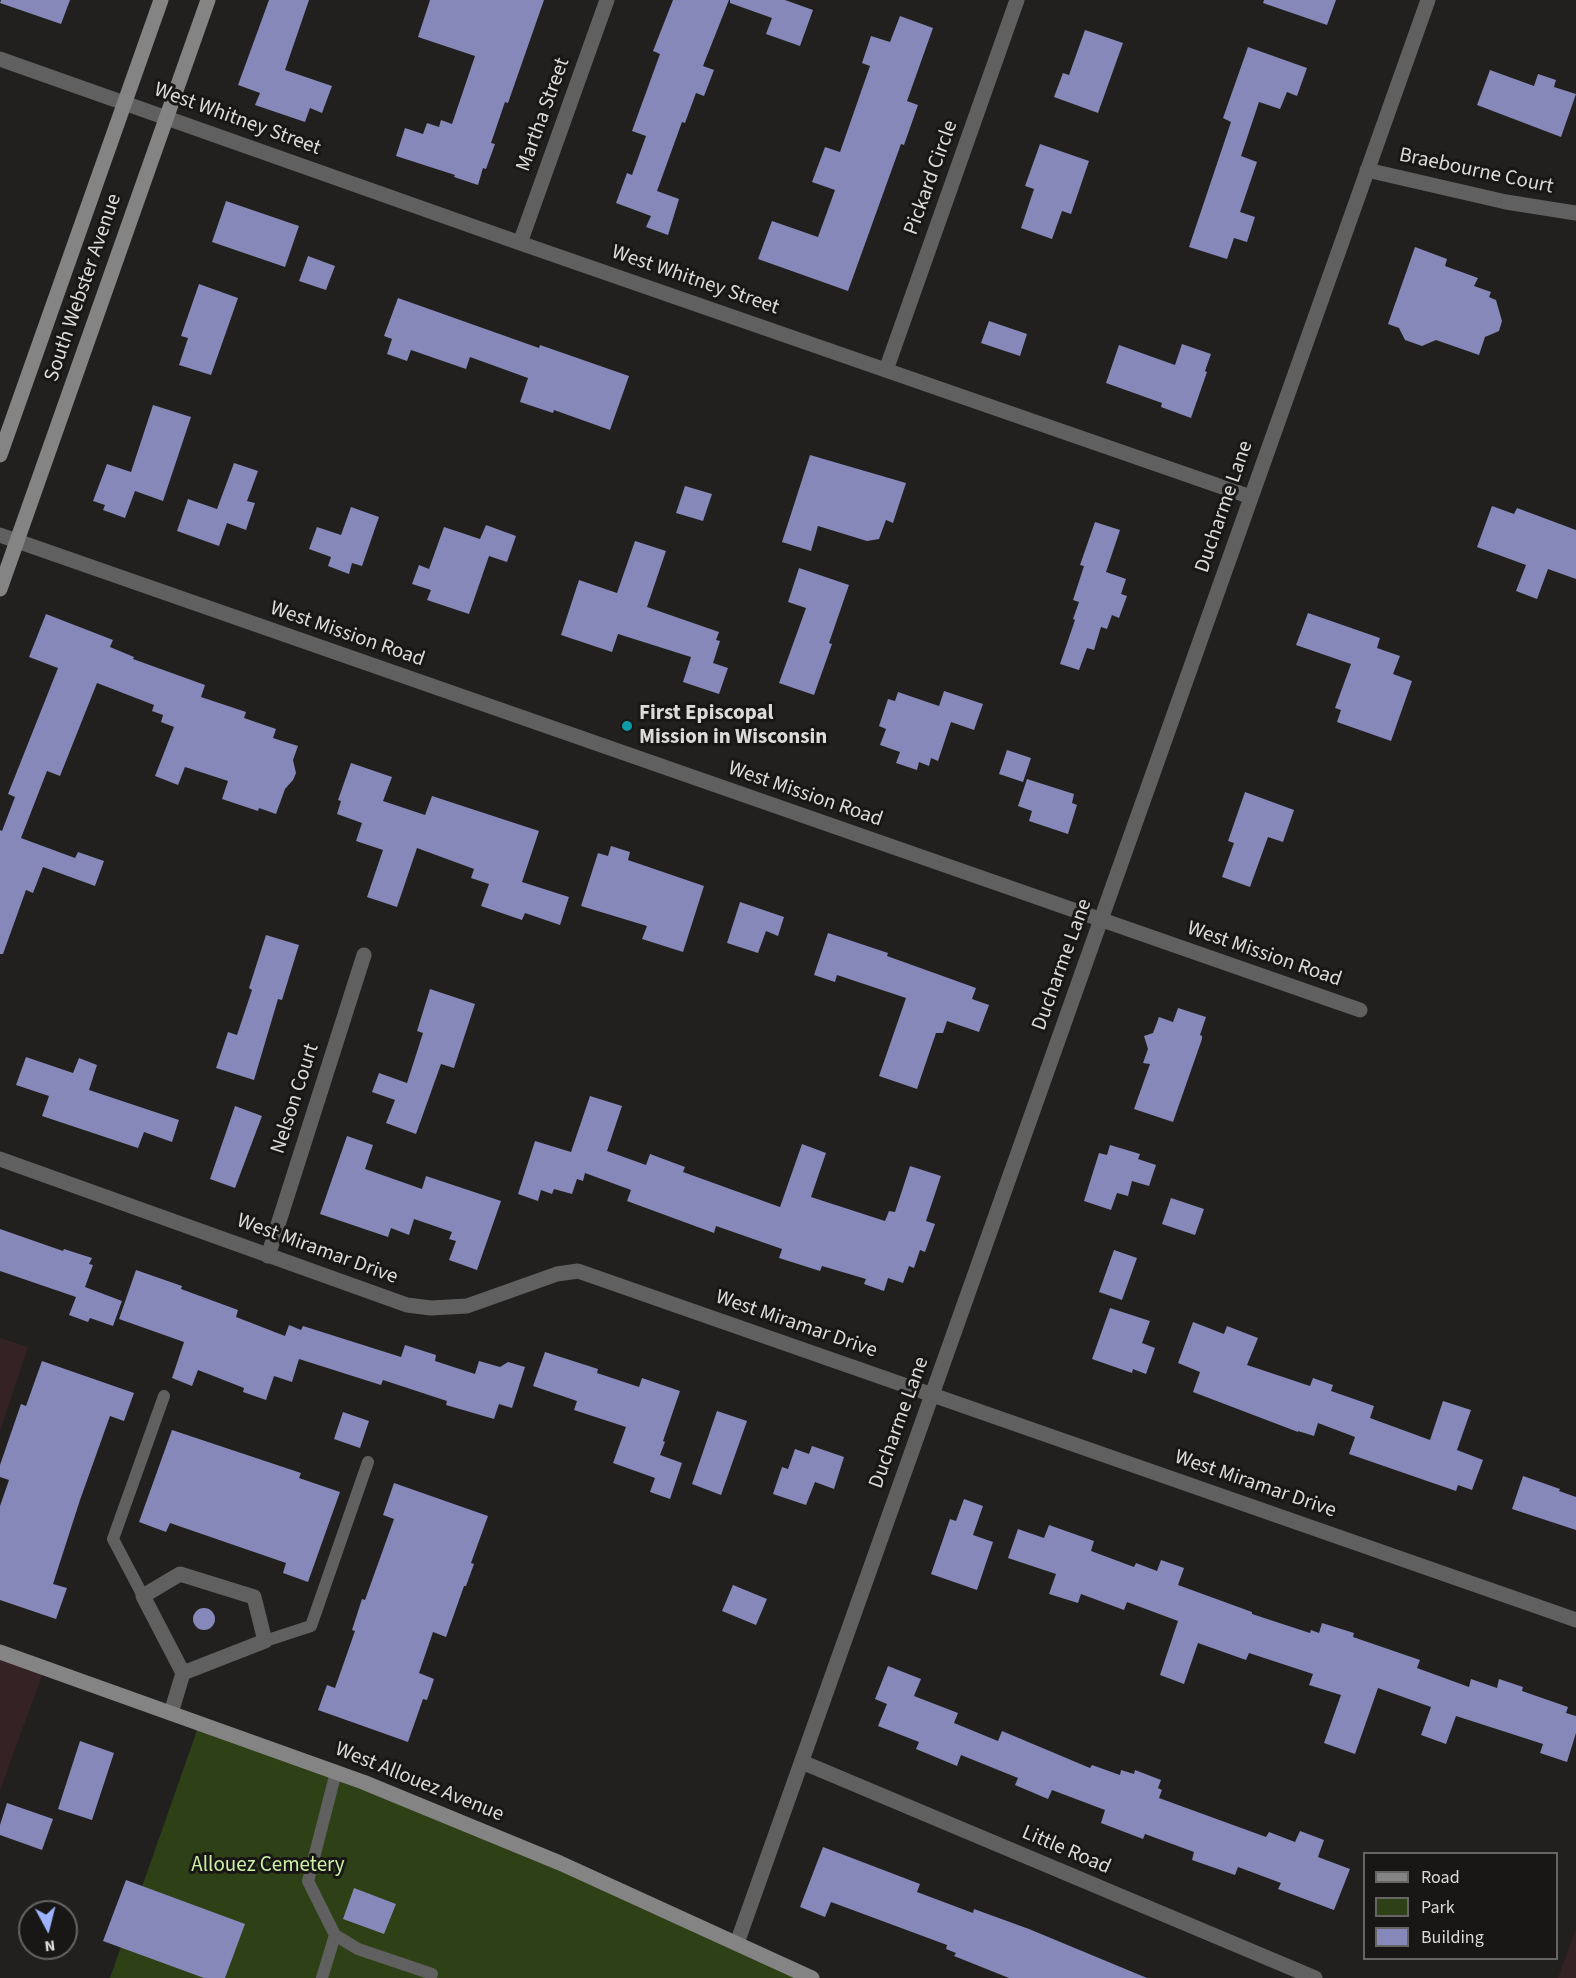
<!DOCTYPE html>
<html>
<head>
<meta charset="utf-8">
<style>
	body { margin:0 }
	#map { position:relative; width:1576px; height:1978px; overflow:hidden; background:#21201e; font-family:"Source Sans 3",sans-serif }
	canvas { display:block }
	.legend { position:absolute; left:1363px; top:1852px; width:195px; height:108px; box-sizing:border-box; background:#181715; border:2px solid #666564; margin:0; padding:8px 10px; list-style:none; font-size:18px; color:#dcdbda }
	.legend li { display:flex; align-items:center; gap:12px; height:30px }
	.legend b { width:30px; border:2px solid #666564 }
	.north { position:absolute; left:18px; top:1900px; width:60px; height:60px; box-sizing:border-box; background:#181715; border:2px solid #666564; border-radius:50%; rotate:173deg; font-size:16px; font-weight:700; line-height:24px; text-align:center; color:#dcdbda }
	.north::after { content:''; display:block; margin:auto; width:21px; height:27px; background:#9db4fd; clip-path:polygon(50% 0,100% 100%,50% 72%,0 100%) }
</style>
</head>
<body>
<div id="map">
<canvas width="1576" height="1978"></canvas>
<ul class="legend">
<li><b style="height:8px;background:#858485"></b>Road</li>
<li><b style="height:16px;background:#2e4116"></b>Park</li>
<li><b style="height:16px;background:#8588b9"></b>Building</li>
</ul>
<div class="north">N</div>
</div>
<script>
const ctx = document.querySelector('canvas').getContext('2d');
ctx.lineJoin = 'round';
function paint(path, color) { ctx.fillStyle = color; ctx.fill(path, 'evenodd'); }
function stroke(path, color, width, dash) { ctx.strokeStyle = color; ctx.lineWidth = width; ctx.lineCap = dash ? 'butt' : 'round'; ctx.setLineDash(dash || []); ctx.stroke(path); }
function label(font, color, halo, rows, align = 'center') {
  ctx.font = font + ' "Source Sans 3",sans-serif'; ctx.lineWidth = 6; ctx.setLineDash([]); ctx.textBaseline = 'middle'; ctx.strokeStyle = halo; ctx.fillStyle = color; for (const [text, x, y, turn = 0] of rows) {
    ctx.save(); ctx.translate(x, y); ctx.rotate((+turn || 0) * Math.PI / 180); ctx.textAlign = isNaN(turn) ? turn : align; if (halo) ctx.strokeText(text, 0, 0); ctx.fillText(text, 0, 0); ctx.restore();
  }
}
paint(new Path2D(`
	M 0,1338 L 28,1347 L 0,1431 Z
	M 0,1652 L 45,1668 L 0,1790 Z
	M 1576,1929 L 1576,1978 L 1558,1978 Z`), '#352225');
paint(new Path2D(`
	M 200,1722 L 363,1782 L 812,1978 L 110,1978 Z`), '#2e4116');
paint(new Path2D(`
	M 1,0 L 70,0 L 61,24 L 0,3 Z
	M 269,0 L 309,0 L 285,70 L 332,86 L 322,113 L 310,108 L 305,122 L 255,105 L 260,93 L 238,85 Z
	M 430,0 L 544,0 L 508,103 L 505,102 L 491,143 L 495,144 L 486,169 L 483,168 L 478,185 L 454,177 L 455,175 L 396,156 L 405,128 L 423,134 L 427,123 L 439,127 L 441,120 L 452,124 L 475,56 L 418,37 Z
	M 673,0 L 729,0 L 703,66 L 714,70 L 704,96 L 696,93 L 685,123 L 682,122 L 657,191 L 679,199 L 668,235 L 646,227 L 651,216 L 616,203 L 627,173 L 632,175 L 646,136 L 632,131 L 660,54 L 653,51 Z
	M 730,0 L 785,0 L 813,10 L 800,46 L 766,34 L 772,18 L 730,3 Z
	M 1264,0 L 1336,0 L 1327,25 L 1263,3 Z
	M 900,16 L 933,28 L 907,101 L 918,105 L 904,145 L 901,144 L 848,291 L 758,259 L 772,221 L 818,237 L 835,190 L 812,182 L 825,147 L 840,152 L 870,66 L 862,63 L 871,36 L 890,42 Z
	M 1085,30 L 1123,43 L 1098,113 L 1054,97 L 1063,73 L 1069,75 Z
	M 1248,47 L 1307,68 L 1297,96 L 1287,92 L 1280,109 L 1259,102 L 1241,156 L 1257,162 L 1240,212 L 1255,217 L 1247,242 L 1234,238 L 1227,259 L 1189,247 L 1231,122 L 1223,118 Z
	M 1490,70 L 1534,86 L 1538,74 L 1556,80 L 1554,87 L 1576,94 L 1561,137 L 1477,105 Z
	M 1040,144 L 1089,161 L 1071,214 L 1062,211 L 1052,239 L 1021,228 L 1034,189 L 1025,186 Z
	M 226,201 L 299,226 L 285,267 L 212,242 Z
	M 1415,247 L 1447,259 L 1445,266 L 1478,278 L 1474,286 L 1491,292 L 1489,297 L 1496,300 L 1502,321 L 1499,331 L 1485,337 L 1479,355 L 1436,340 L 1422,346 L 1405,340 L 1399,328 L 1388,324 Z
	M 308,256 L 335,266 L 326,290 L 299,281 Z
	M 199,284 L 238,298 L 211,375 L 179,365 L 188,338 L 181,336 Z
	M 398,298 L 539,348 L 540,345 L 629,376 L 610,430 L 554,410 L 553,413 L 520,402 L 528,378 L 470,357 L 466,369 L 411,350 L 407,361 L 387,354 L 392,339 L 384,336 Z
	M 989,321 L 1027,334 L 1020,356 L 981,343 Z
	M 1182,344 L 1211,354 L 1205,371 L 1207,372 L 1191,418 L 1161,407 L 1162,403 L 1106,383 L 1119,345 L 1175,365 Z
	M 153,405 L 191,417 L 163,501 L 135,491 L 125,518 L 103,510 L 105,505 L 93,501 L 107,464 L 131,472 Z
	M 810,455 L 906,483 L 893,523 L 886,520 L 879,539 L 867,541 L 818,526 L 811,551 L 782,542 Z
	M 234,463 L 258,471 L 247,501 L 255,503 L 246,530 L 227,523 L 219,546 L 177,531 L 188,499 L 217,509 Z
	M 685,486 L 712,494 L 703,521 L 676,513 Z
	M 1492,506 L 1514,514 L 1517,508 L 1576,530 L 1576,579 L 1548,569 L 1537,599 L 1516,591 L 1526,565 L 1477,547 Z
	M 351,507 L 379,517 L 362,566 L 352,563 L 349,574 L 328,566 L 331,557 L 309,549 L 317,527 L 341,535 Z
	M 1095,522 L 1120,530 L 1106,572 L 1126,579 L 1121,594 L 1127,596 L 1119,618 L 1112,615 L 1107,629 L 1101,627 L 1094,650 L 1087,648 L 1079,670 L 1060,664 L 1075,620 L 1073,619 L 1079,602 L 1073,600 L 1084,566 L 1080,565 Z
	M 486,525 L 516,536 L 507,562 L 489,556 L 469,614 L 427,600 L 431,590 L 412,584 L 419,565 L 429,569 L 444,527 L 480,539 Z
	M 635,541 L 666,551 L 647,607 L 719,632 L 716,640 L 720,641 L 713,663 L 728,668 L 719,694 L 683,682 L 691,657 L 618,634 L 612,652 L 561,635 L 579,580 L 617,593 Z
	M 799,568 L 849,585 L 829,643 L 832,644 L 814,695 L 779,683 L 806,608 L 788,602 Z
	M 1308,613 L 1380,638 L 1377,648 L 1400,656 L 1393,674 L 1412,681 L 1391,741 L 1337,722 L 1341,710 L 1335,708 L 1351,664 L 1296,645 Z
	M 46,614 L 113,640 L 110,647 L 134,657 L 133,659 L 205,685 L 201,697 L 246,712 L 244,718 L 276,729 L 273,738 L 298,746 L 293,760 L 296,773 L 293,780 L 285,789 L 276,814 L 259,808 L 258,811 L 222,799 L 228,781 L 185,767 L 178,785 L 155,776 L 174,727 L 161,722 L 163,715 L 152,711 L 154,705 L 97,683 L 60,776 L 47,771 L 21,838 L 75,858 L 78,852 L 104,861 L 95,886 L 43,867 L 33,893 L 26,890 L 3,954 L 0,954 L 0,830 L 2,831 L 15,797 L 8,794 L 58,668 L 29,657 Z
	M 944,691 L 983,704 L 974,730 L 951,722 L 938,761 L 931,758 L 929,766 L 919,762 L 917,770 L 896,763 L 900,752 L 880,745 L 886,729 L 879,726 L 888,699 L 895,701 L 898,692 L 939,706 Z
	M 1007,750 L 1031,758 L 1023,782 L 999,774 Z
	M 351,763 L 392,777 L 383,801 L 425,815 L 432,796 L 539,831 L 522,882 L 569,897 L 560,925 L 525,913 L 522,920 L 481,906 L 489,884 L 471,878 L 474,869 L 417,848 L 397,907 L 367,897 L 383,850 L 356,841 L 362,823 L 337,814 L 341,801 L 338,800 Z
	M 1027,779 L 1074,794 L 1072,803 L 1077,805 L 1068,834 L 1029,821 L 1032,811 L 1018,806 Z
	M 1245,792 L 1294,810 L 1283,842 L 1268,837 L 1250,887 L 1222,877 L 1234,843 L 1228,841 Z
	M 611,846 L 630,852 L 628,860 L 704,886 L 683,952 L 642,939 L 647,926 L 581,906 L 598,853 L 608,856 Z
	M 740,902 L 784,917 L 778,936 L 766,931 L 758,953 L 727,943 Z
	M 828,933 L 888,953 L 887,956 L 976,988 L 972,999 L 989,1005 L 979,1032 L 947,1021 L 943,1033 L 936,1033 L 917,1089 L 879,1076 L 906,998 L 837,975 L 835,982 L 814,975 Z
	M 266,935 L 299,945 L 282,1000 L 278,999 L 254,1080 L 216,1068 L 228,1032 L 237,1035 L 252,990 L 249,988 Z
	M 430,989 L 475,1004 L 454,1068 L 441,1064 L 416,1134 L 386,1123 L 395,1100 L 372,1092 L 379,1073 L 407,1083 L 423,1033 L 417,1031 Z
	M 1178,1008 L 1206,1017 L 1200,1035 L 1202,1036 L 1202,1039 L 1173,1122 L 1134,1109 L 1150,1064 L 1143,1063 L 1148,1049 L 1144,1036 L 1153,1033 L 1159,1017 L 1173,1022 Z
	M 26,1057 L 73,1073 L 79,1058 L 97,1065 L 89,1090 L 179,1120 L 172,1142 L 144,1132 L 138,1148 L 42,1116 L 49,1096 L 16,1085 Z
	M 590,1096 L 622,1106 L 607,1151 L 646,1165 L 650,1154 L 685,1167 L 683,1172 L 780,1207 L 802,1144 L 826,1153 L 811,1197 L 885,1221 L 889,1211 L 895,1212 L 910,1166 L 941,1176 L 926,1221 L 935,1224 L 925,1252 L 920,1250 L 914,1268 L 909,1266 L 903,1283 L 888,1278 L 884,1291 L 864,1284 L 866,1279 L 822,1266 L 820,1271 L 779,1258 L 782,1249 L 716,1226 L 714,1233 L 627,1201 L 631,1190 L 585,1173 L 583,1181 L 577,1179 L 572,1194 L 554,1189 L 552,1194 L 541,1190 L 538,1201 L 518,1194 L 535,1141 L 571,1152 Z
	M 235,1106 L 262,1116 L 235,1188 L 210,1179 Z
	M 347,1136 L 373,1145 L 365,1169 L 422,1189 L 426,1176 L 501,1201 L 477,1270 L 449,1260 L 456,1241 L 449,1239 L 452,1232 L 414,1219 L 409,1235 L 391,1228 L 388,1237 L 320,1214 Z
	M 1110,1145 L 1140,1154 L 1138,1159 L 1156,1165 L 1149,1186 L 1132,1181 L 1128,1196 L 1117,1193 L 1111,1210 L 1084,1201 L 1099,1153 L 1107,1155 Z
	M 1171,1198 L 1204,1209 L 1195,1235 L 1162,1224 Z
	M 0,1229 L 63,1251 L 64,1249 L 92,1258 L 89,1264 L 93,1265 L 85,1287 L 122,1301 L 113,1326 L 90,1318 L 88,1322 L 69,1315 L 76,1297 L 0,1271 Z
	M 1114,1250 L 1137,1258 L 1122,1300 L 1099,1292 Z
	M 136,1270 L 182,1286 L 181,1289 L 238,1310 L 236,1317 L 285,1336 L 289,1325 L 301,1330 L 303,1326 L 401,1357 L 405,1345 L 436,1355 L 435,1361 L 475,1374 L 479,1361 L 500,1367 L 508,1362 L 525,1367 L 512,1408 L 499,1404 L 494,1419 L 446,1405 L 447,1401 L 383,1380 L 381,1385 L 299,1359 L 292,1382 L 274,1376 L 266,1400 L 243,1392 L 244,1388 L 198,1370 L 192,1386 L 172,1378 L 184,1342 L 119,1319 Z
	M 1110,1308 L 1150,1321 L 1142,1343 L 1155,1348 L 1146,1374 L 1133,1369 L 1132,1373 L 1092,1359 Z
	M 1193,1322 L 1224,1334 L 1227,1326 L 1258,1338 L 1247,1365 L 1310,1386 L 1313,1378 L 1333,1385 L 1331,1391 L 1374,1406 L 1370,1418 L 1430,1440 L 1443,1401 L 1471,1410 L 1457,1450 L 1483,1460 L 1472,1490 L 1458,1485 L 1456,1491 L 1349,1454 L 1355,1437 L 1318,1423 L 1314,1436 L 1298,1431 L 1298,1432 L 1193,1392 L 1200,1372 L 1178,1363 Z
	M 545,1352 L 598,1369 L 597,1373 L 639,1387 L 642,1378 L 680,1391 L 663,1441 L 665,1442 L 660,1455 L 682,1463 L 670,1499 L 650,1492 L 655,1478 L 613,1463 L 626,1427 L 574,1410 L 577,1401 L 533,1386 Z
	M 42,1361 L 134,1393 L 124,1421 L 110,1416 L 80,1500 L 53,1584 L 67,1588 L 56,1619 L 0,1600 L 0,1506 L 9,1480 L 0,1477 L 0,1465 L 21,1404 L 26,1406 Z
	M 717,1411 L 747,1421 L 721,1495 L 692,1484 Z
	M 343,1412 L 369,1421 L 360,1448 L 334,1439 Z
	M 172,1430 L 301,1473 L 299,1478 L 340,1492 L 308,1582 L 283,1573 L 286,1563 L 170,1523 L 166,1532 L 139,1522 Z
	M 812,1446 L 844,1457 L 834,1489 L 815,1482 L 806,1505 L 773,1494 L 782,1467 L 788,1469 L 795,1449 L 809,1454 Z
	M 1523,1476 L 1560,1489 L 1559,1491 L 1576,1497 L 1576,1530 L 1512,1509 Z
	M 394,1483 L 488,1516 L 471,1563 L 474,1564 L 466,1586 L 464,1586 L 446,1637 L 433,1632 L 419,1673 L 434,1679 L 427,1700 L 423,1699 L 408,1742 L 318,1710 L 327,1685 L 335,1688 L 355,1631 L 352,1630 L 362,1599 L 365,1600 L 394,1519 L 383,1515 Z
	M 964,1499 L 983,1506 L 973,1535 L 993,1542 L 977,1590 L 931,1574 L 950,1519 L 956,1521 Z
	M 1049,1525 L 1094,1541 L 1091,1551 L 1134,1567 L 1136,1563 L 1157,1571 L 1161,1560 L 1184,1568 L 1178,1585 L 1252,1612 L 1252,1614 L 1310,1633 L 1311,1630 L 1319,1633 L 1322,1623 L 1354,1633 L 1353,1637 L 1420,1660 L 1417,1668 L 1469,1687 L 1471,1679 L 1497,1688 L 1499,1679 L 1523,1687 L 1522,1691 L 1568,1707 L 1566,1713 L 1576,1716 L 1576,1733 L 1567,1762 L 1540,1753 L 1543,1744 L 1456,1716 L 1446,1744 L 1421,1735 L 1431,1707 L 1378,1688 L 1355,1754 L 1324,1743 L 1341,1695 L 1309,1685 L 1313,1674 L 1249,1653 L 1246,1660 L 1198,1643 L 1184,1684 L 1160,1675 L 1178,1621 L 1127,1602 L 1124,1610 L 1081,1594 L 1078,1603 L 1049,1594 L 1056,1574 L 1008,1558 L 1018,1529 L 1044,1538 Z
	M 733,1585 L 767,1599 L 756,1625 L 722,1611 Z
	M193 1619a11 11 0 1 1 22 0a11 11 0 1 1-22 0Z
	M 888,1666 L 921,1679 L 914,1696 L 958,1713 L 954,1723 L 998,1741 L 1002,1731 L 1090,1768 L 1092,1765 L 1120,1775 L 1121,1770 L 1134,1774 L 1135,1770 L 1161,1780 L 1158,1788 L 1162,1790 L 1159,1798 L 1266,1837 L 1269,1832 L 1295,1842 L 1300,1831 L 1324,1840 L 1318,1857 L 1350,1869 L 1334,1910 L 1278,1889 L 1281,1883 L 1238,1867 L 1235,1875 L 1192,1860 L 1194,1852 L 1145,1834 L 1143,1839 L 1101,1823 L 1105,1810 L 1052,1790 L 1048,1799 L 1015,1785 L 1018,1778 L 961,1755 L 957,1766 L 916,1749 L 919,1742 L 878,1726 L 887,1704 L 875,1699 Z
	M 80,1741 L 114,1753 L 92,1820 L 58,1809 Z
	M 7,1803 L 53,1819 L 42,1850 L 0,1835 L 0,1825 Z
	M 823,1847 L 920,1884 L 917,1892 L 973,1913 L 974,1909 L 1029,1929 L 1147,1978 L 1009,1978 L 954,1956 L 956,1953 L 946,1949 L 947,1945 L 831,1902 L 825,1917 L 800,1907 Z
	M 126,1880 L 245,1924 L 225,1978 L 204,1978 L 103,1941 Z
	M 354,1888 L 396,1904 L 384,1934 L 343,1919 Z`), '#8588b9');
stroke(new Path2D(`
	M 143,1596 L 113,1539 L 164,1396
	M 265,1641 L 311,1626 L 368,1462
	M 335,1935 L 308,1881 L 336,1772
	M 322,1978 L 335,1935 L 358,1949 L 432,1974`), '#616061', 12);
stroke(new Path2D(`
	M 0,59 L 520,243 L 1251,497
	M 1367,170 L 1506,202 L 1576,213
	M 520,243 L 607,0
	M 886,370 L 1017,0
	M 0,535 L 1360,1010
	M 0,1159 L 407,1305 L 431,1308 L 467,1306 L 557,1274 L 578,1271 L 1576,1620
	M 268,1256 L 364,955
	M 171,1713 L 183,1673 L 143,1596 L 180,1574 L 254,1597 L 265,1641 L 183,1673
	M 802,1762 L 1315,1978
	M 737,1943 L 1428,0`), '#616061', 15);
stroke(new Path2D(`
	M 0,455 L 161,0
	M 0,589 L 208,0
	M 0,1652 L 363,1782 L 560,1863 L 812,1978`), '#858485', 15);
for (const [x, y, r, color] of [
	[627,726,6,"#0f9aa8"]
]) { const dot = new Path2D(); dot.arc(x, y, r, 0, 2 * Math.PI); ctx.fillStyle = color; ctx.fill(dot); stroke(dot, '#181715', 2); }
label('21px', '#dcdbda', '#181715', [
	["Martha Street",544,115,-70],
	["West Whitney Street",237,120,20],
	["Braebourne Court",1476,172,12],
	["Pickard Circle",932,178,-70],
	["West Whitney Street",695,281,19],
	["South Webster Avenue",84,288,-71],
	["Ducharme Lane",1225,507,-71],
	["West Mission Road",347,635,19],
	["West Mission Road",805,795,19],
	["West Mission Road",1264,955,19],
	["Ducharme Lane",1063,965,-70],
	["Nelson Court",296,1099,-72],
	["West Miramar Drive",317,1250,20],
	["West Miramar Drive",796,1325,19],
	["Ducharme Lane",900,1423,-70],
	["West Miramar Drive",1255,1485,19],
	["West Allouez Avenue",419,1783,22],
	["Little Road",1066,1851,23]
]);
label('bold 21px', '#dcdbda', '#181715', [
	["First Episcopal",639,714],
	["Mission in Wisconsin",639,738]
], 'left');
label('21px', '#ccefa5', '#181715', [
	["Allouez Cemetery",268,1866]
]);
</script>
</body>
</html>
